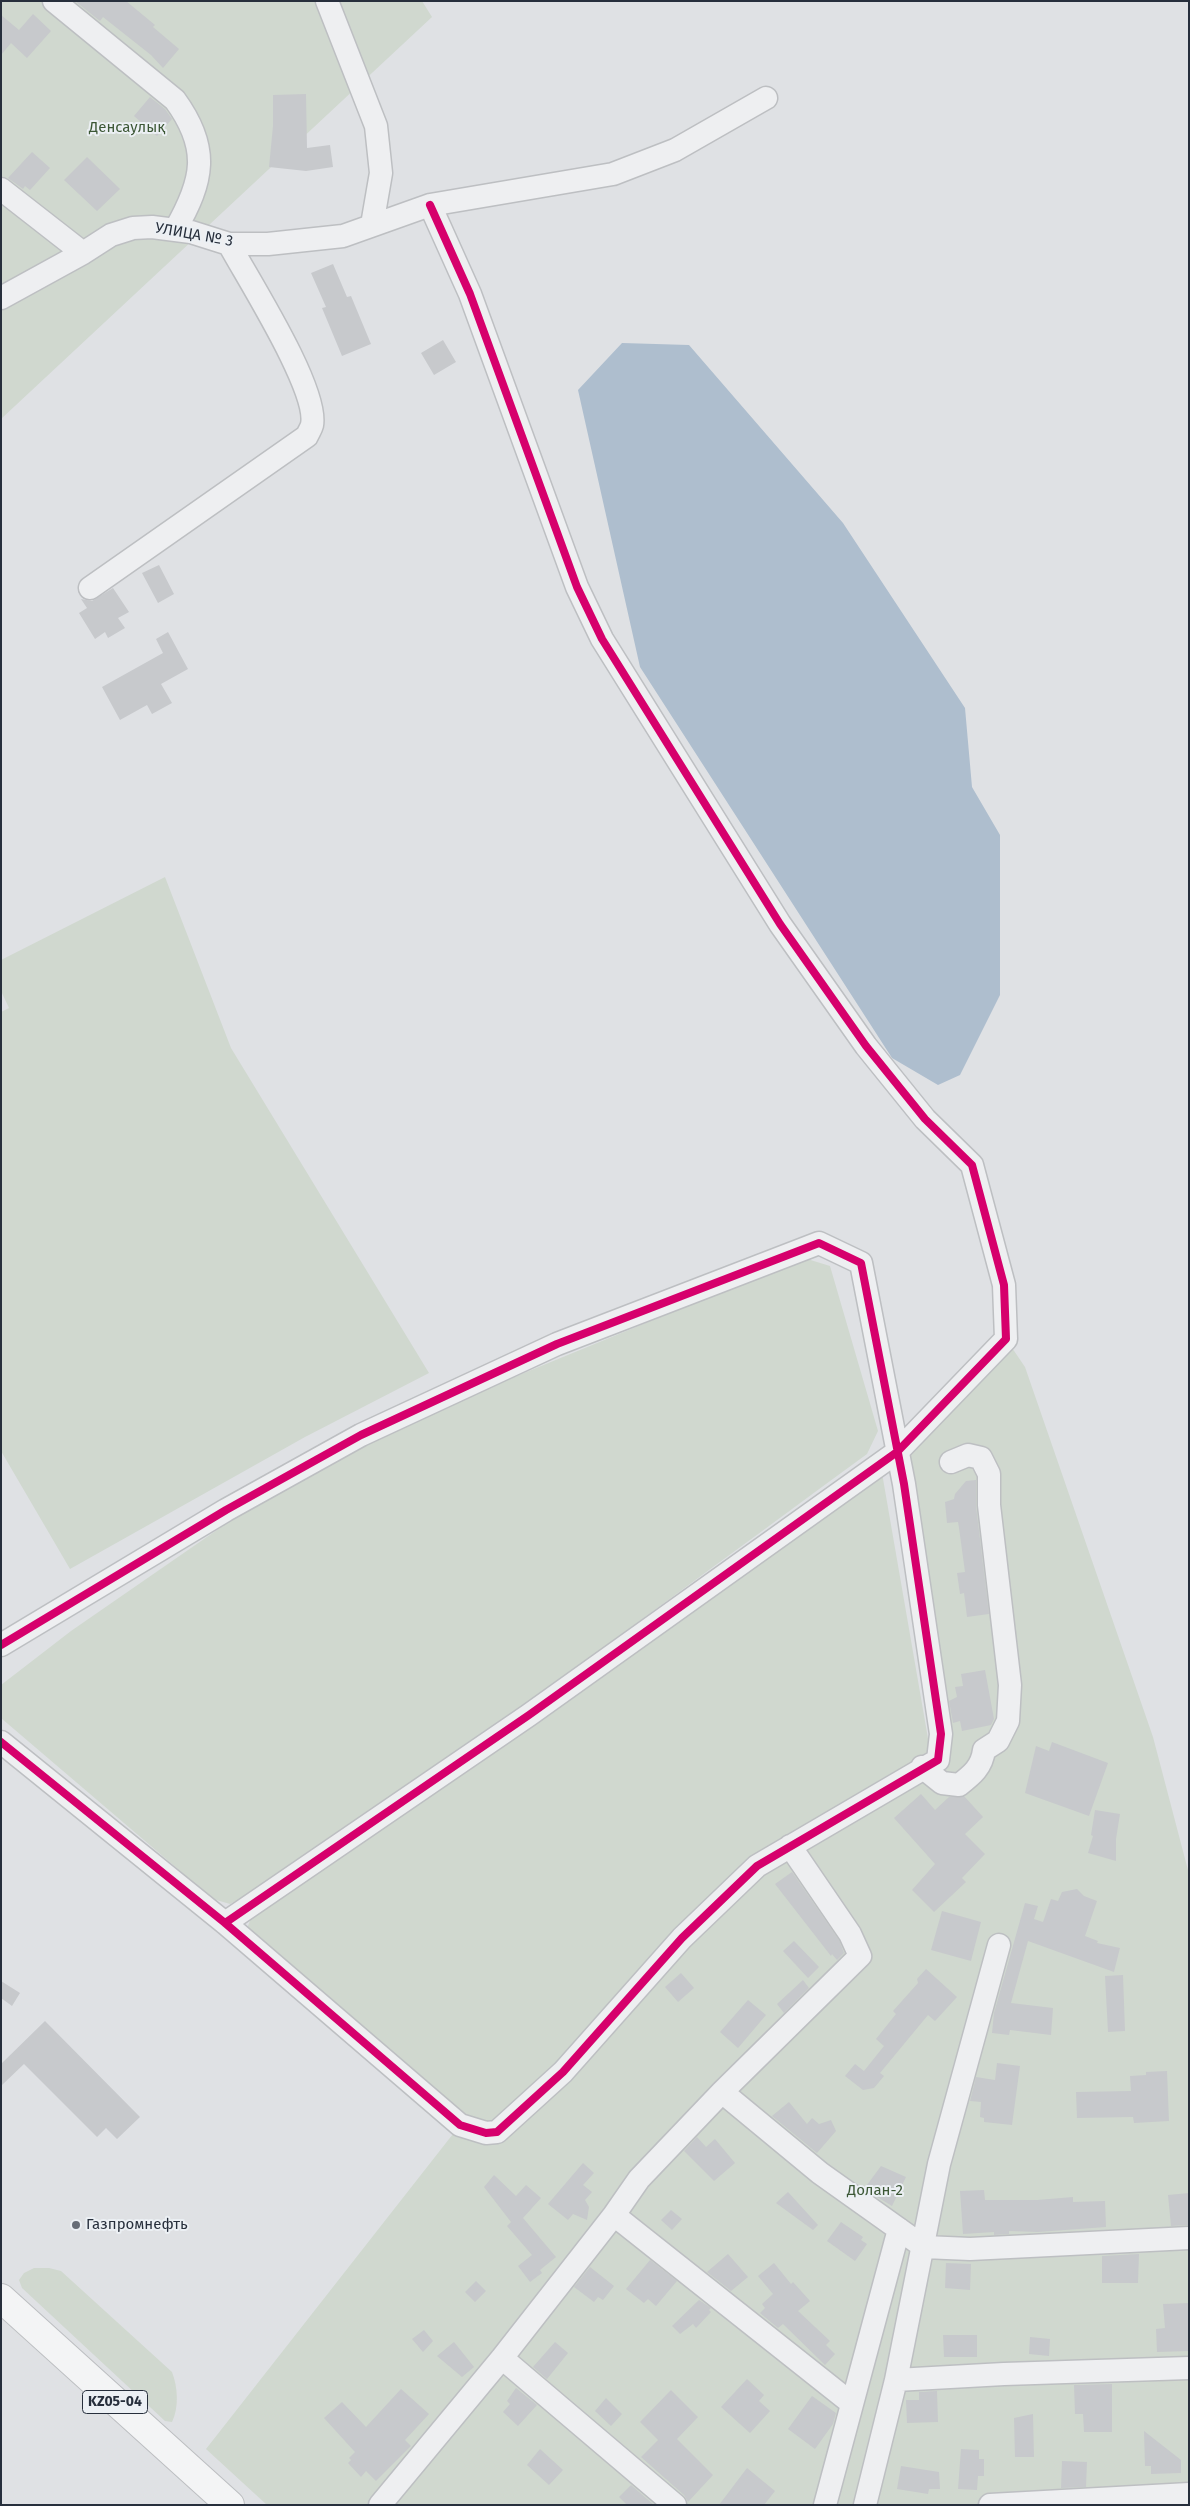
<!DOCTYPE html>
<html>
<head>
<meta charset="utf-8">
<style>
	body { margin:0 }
	#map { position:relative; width:1190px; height:2506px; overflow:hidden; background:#dfe1e4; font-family:"Fira Sans",sans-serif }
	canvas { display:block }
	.frame { position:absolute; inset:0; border:2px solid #272f3c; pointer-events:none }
</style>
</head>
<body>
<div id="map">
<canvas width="1190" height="2506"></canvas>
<div class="frame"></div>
</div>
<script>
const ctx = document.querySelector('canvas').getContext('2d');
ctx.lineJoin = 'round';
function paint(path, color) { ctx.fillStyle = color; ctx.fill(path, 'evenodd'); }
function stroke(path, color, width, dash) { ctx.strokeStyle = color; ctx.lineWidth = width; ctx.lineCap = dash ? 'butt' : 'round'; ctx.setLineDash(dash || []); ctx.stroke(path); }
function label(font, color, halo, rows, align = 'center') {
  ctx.font = font + ' "Fira Sans",sans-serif'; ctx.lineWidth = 4; ctx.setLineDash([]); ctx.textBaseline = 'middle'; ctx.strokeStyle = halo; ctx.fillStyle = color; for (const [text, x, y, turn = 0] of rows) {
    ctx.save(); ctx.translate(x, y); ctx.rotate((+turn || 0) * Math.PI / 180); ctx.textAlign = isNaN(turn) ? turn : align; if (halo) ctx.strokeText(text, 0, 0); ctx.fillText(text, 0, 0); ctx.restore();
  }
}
paint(new Path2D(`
	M 1,1 L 422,1 L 432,17 L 1,419 Z
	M 165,877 L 231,1048 L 429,1373 L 305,1437 L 70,1569 L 1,1451 L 1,1012 L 9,1008 L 1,991 L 1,960 Z
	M 804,1258 L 830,1266 L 878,1431 L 867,1454 C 733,1552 600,1651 464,1748 C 389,1801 313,1863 230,1904 L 213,1899 L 1,1718 L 1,1685 L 71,1631 L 256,1503 L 395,1426 Z
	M 1006,1339 L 1025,1367 L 1153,1737 L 1189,1874 L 1189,2505 L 267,2505 L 206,2449 L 460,2125 L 486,2133 L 757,1866 L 938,1760 L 897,1452 Z
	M 882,1473 L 930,1750 L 923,1762 L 754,1864 L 499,2126 L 464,2120 L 245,1934 L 252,1915 Z
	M 34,2268 L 49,2268 L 61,2271 L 172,2372 C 178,2387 179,2408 172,2422 L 165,2421 L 22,2288 L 19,2280 L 24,2273 Z`), '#d0d8cf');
paint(new Path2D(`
	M 622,343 L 689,345 L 843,523 L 965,708 L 972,787 L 1000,835 L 1000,995 L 960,1075 L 938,1085 L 892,1058 L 640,667 L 578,390 Z`), '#aebece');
paint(new Path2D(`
	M 75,1 L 126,1 L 155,25 L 153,27 L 179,49 L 163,68 L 151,55 L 103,17 L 100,21 Z
	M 33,14 L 51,31 L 27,58 L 11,43 L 1,55 L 1,15 L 19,30 Z
	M 306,94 L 307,148 L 330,145 L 333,167 L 306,171 L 269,167 L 273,126 L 273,95 Z
	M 150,97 L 165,109 L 172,119 L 157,136 L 134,116 Z
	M 32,152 L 50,168 L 30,190 L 25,186 L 23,189 L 8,178 Z
	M 87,157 L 120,189 L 97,211 L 64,180 Z
	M 333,264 L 347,297 L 351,296 L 371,344 L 342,356 L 322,308 L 326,307 L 311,273 Z
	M 443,340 L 456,362 L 434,375 L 421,353 Z
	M 159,565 L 174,594 L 158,603 L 142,573 Z
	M 113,588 L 129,612 L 118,618 L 125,628 L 108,638 L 105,632 L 95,639 L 79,613 L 87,608 L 81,599 L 92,601 Z
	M 168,632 L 188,669 L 161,684 L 172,703 L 152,714 L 147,705 L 120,720 L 102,687 L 163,653 L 156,639 Z
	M 976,1480 L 976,1506 L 989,1614 L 967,1617 L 964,1593 L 960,1594 L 957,1573 L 965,1572 L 959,1528 L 958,1522 L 947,1523 L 945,1502 L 954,1499 L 955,1494 L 966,1481 Z
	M 985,1670 L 994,1719 L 991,1725 L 962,1731 L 960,1721 L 953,1723 L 949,1701 L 957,1697 L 955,1687 L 963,1686 L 961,1674 Z
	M 1052,1742 L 1108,1763 L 1089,1816 L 1025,1793 L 1036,1746 L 1049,1751 Z
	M 921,1794 L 935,1810 L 949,1797 L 964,1796 L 983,1817 L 965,1834 L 985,1854 L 962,1878 L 966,1882 L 934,1912 L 912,1890 L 935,1864 L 894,1818 Z
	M 1095,1810 L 1120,1814 L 1116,1839 L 1116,1861 L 1088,1853 L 1093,1836 L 1091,1835 Z
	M 792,1872 L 839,1940 L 844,1953 L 837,1960 L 832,1954 L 831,1956 L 775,1884 Z
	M 1077,1889 L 1084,1896 L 1097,1901 L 1085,1936 L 1098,1941 L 1097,1943 L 1120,1948 L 1114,1972 L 1028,1941 L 1011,2003 L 1053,2008 L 1051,2035 L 1010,2030 L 1009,2035 L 992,2033 L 994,2013 L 1025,1903 L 1038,1906 L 1034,1919 L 1043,1922 L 1051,1899 L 1058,1901 L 1062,1892 Z
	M 942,1911 L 981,1922 L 971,1961 L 931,1950 Z
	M 794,1941 L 819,1967 L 808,1978 L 783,1951 Z
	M 926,1969 L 957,1997 L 935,2021 L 928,2015 L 880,2073 L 884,2076 L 874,2088 L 863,2090 L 845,2076 L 855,2064 L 864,2071 L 884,2046 L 876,2039 L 896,2014 L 893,2011 L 918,1983 L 917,1979 Z
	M 681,1973 L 694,1988 L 678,2002 L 665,1987 Z
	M 1123,1975 L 1125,2031 L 1108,2032 L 1105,1976 Z
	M 803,1980 L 809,1988 L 784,2013 L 777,2004 Z
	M 1,1981 L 20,1993 L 12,2006 L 1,1998 Z
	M 748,2000 L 766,2015 L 738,2048 L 720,2032 Z
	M 45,2021 L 140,2117 L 117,2139 L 106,2128 L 97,2137 L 24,2064 L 1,2086 L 1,2064 Z
	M 997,2063 L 1020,2066 L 1012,2125 L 984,2122 L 984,2118 L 980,2117 L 981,2102 L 970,2101 L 976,2077 L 995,2080 Z
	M 1167,2071 L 1169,2121 L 1134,2123 L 1133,2117 L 1077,2118 L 1076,2092 L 1131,2091 L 1130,2076 L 1146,2075 L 1146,2072 Z
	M 789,2102 L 807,2124 L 812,2118 L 819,2124 L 831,2120 L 836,2131 L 817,2153 L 772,2116 Z
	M 697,2137 L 706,2147 L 715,2139 L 735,2163 L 714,2181 L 684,2151 Z
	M 583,2163 L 594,2173 L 583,2185 L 592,2192 L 585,2200 L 589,2207 L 587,2220 L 573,2214 L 568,2220 L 548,2204 Z
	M 881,2166 L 906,2177 L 892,2206 L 864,2189 Z
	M 494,2175 L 516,2196 L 526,2185 L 541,2198 L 523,2218 L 556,2257 L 540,2270 L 542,2273 L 530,2282 L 518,2266 L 532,2255 L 507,2226 L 511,2222 L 484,2187 Z
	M 984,2190 L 985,2200 L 1037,2200 L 1073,2197 L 1073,2202 L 1105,2201 L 1106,2227 L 1038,2232 L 1009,2231 L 1009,2234 L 994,2235 L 994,2232 L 963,2234 L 960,2191 Z
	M 788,2192 L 818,2225 L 813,2230 L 776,2203 Z
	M 1189,2193 L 1189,2225 L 1171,2226 L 1168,2195 Z
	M 671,2210 L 682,2219 L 672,2230 L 661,2220 Z
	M 841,2222 L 863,2237 L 861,2240 L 867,2244 L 855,2261 L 827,2241 Z
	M 728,2254 L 748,2277 L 731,2291 L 707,2272 Z
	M 1139,2254 L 1138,2283 L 1102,2283 L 1102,2256 Z
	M 650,2260 L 677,2281 L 656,2306 L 648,2299 L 644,2303 L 626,2289 Z
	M 774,2263 L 791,2284 L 793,2282 L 810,2301 L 798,2311 L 830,2341 L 826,2345 L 835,2354 L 825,2365 L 783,2324 L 778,2328 L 760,2313 L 765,2308 L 762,2304 L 773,2294 L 758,2276 Z
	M 946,2263 L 971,2264 L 970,2290 L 945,2288 Z
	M 590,2267 L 614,2286 L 603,2300 L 598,2297 L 594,2302 L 574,2287 Z
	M 476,2281 L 486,2291 L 475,2302 L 465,2292 Z
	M 699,2300 L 711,2308 L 709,2310 L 711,2312 L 696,2328 L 693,2324 L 680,2334 L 672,2326 Z
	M 1189,2303 L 1189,2351 L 1157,2352 L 1156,2329 L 1165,2328 L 1163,2304 Z
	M 424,2330 L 433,2341 L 423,2352 L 412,2339 Z
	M 943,2335 L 977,2335 L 977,2357 L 944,2357 Z
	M 1030,2337 L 1050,2339 L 1049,2356 L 1029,2354 Z
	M 454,2342 L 474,2367 L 462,2377 L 437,2356 Z
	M 555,2342 L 568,2353 L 547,2379 L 533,2367 Z
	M 747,2379 L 764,2395 L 759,2401 L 770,2411 L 750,2433 L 721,2407 Z
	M 1112,2384 L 1112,2432 L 1084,2432 L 1083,2414 L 1075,2414 L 1074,2385 Z
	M 516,2388 L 537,2405 L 518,2426 L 503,2412 L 510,2404 L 507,2401 Z
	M 401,2389 L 429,2414 L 405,2440 L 411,2446 L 376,2481 L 366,2471 L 361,2477 L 348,2463 L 351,2460 L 349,2458 L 355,2452 L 324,2418 L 342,2402 L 366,2427 Z
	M 671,2390 L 698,2417 L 677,2439 L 713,2475 L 688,2502 L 684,2495 L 641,2457 L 658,2440 L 640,2422 Z
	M 937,2391 L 938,2422 L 907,2423 L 906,2400 L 919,2400 L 919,2392 Z
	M 812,2396 L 836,2413 L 833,2424 L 815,2449 L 788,2429 Z
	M 606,2398 L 622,2414 L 611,2426 L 595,2411 Z
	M 1033,2414 L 1034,2457 L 1015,2457 L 1014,2418 Z
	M 1144,2431 L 1181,2460 L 1181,2473 L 1151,2474 L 1151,2466 L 1145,2466 Z
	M 540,2449 L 563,2470 L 549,2485 L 527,2465 Z
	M 961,2449 L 979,2450 L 979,2459 L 984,2459 L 984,2476 L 978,2476 L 977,2490 L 958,2489 Z
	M 1062,2461 L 1087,2462 L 1086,2487 L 1061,2488 Z
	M 901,2466 L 939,2472 L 940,2489 L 929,2489 L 928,2494 L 897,2489 Z
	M 747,2468 L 775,2491 L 764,2505 L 719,2505 Z
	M 631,2485 L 654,2505 L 627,2505 L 619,2497 Z`), '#c7c9cc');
const minor = new Path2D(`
	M 54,1 L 175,100 C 210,148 204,180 175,230
	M 327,1 L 376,126 L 381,173 L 372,225
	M 1,189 L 83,253
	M 1,298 L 83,253 L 111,235 L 133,228 L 152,227 L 191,232 L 229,244 L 268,244 L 343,236 L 430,205 L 613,174 L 675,150 L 766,98
	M 90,588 L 307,436 C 308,433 311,429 312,425 C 319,390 248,279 229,244
	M 1,1645 L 226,1510 L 361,1435 L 557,1344 L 819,1243 L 861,1263 L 904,1484 L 941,1734 L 938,1760 L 757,1866 L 682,1938 L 563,2072 L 497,2132 L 486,2133 L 460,2125 L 225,1923 L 1,1742
	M 922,1767 L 942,1783 L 959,1785 C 972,1775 982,1767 984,1750 L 998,1741 L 1008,1721 L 1010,1685 L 989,1505 L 989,1474 L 981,1458 L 968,1455 L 951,1462
	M 225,1923 L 529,1715 L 897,1452 L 1006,1339 L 1004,1285 L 972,1165 L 925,1119 L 866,1046 L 780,924 L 602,639 L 577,587 L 470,294 L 430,205
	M 722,2092 L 820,2173 L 924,2247 L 970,2249 L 1189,2238
	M 614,2215 L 851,2403
	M 502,2358 L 675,2505
	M 896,2380 L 1004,2374 L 1189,2368
	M 380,2505 L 502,2358 L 614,2215 L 639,2179 L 722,2092 L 860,1956 L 850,1934 L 790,1846
	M 825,2505 L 899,2229
	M 865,2505 L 896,2380 L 939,2164 L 999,1945
	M 990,2505 L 1189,2494`);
const primary = new Path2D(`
	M 1,2298 L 230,2505`);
stroke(minor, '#bdbfc2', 25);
stroke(primary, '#bcbec1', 30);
stroke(minor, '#eeeff1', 22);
stroke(primary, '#f3f4f5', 28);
stroke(new Path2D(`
	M 1,1645 L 226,1510 L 361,1435 L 557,1344 L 819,1243 L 861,1263 L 904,1484 L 941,1734 L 938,1760 L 757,1866 L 682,1938 L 563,2072 L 497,2132 L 486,2133 L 460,2125 L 225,1923 L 1,1742
	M 225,1923 L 529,1715 L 897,1452 L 1006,1339 L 1004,1285 L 972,1165 L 925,1119 L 866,1046 L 780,924 L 602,639 L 577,587 L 470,294 L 430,205`), '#d6006c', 8);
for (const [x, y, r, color] of [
	[76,2225,5,"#676d77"]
]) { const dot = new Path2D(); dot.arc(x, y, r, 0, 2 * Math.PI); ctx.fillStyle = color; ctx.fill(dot); stroke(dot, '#ecf0f4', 2); }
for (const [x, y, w] of [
	[115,2402,65]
]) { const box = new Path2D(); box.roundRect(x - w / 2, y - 11.5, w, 23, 4); ctx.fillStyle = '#ecf0f4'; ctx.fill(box); stroke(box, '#272f3c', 1); }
label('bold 14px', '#272f3c', null, [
	["KZ05-04",115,2402]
]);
label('15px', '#3c5735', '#ecf0f4', [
	["Денсаулық",127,128],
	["Долан-2",875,2191]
]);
label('15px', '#272f3c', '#ecf0f4', [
	["УЛИЦА № 3",194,235,10]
]);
label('15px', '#272f3c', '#ecf0f4', [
	["Газпромнефть",86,2225]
], 'left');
</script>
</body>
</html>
